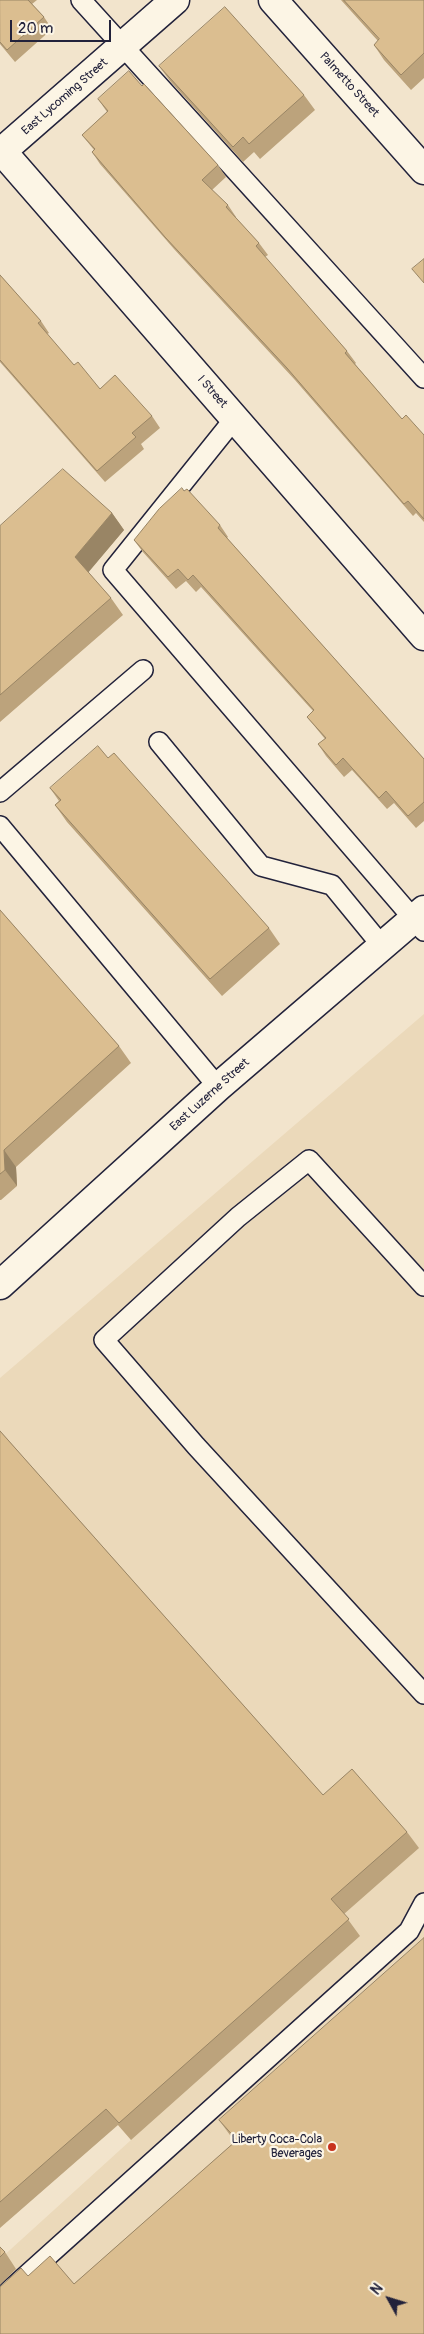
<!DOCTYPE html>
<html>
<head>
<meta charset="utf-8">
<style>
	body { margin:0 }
	#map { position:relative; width:424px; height:2334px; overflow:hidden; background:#f2e4cc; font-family:Pangolin,sans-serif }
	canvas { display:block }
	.north { position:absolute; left:364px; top:2274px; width:50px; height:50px; -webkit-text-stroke:4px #fcf5e5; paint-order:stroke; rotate:309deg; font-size:14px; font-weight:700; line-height:20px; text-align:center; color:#22223b }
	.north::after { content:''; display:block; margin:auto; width:18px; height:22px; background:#22223b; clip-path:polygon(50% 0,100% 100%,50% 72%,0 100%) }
	.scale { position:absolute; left:10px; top:20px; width:101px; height:22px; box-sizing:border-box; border:2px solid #22223b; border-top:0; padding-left:6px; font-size:15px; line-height:18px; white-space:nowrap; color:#22223b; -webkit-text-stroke:4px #fcf5e5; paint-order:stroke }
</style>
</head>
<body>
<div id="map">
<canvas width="424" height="2334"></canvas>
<div class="north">N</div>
<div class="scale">20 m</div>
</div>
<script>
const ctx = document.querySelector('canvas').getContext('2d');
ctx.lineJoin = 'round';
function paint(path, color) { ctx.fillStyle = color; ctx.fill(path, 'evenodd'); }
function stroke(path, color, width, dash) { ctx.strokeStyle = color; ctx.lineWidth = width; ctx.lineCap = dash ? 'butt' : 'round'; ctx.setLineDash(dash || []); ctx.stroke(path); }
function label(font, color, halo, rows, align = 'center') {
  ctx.font = font + ' Pangolin,sans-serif'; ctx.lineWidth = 4.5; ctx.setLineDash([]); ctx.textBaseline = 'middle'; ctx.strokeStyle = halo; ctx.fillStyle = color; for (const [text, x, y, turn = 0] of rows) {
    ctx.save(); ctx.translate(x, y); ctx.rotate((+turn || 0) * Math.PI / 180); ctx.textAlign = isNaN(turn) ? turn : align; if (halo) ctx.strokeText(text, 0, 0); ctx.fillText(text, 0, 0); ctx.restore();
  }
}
paint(new Path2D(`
	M 424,1014 L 424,2334 L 0,2334 L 0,2259 L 131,2140 L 0,1992 L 0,1378 Z`), '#ebd9ba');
const service = new Path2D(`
	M 81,0 L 424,378
	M 235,418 L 113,570 L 424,931
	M 159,742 L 261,866 L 332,885 L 382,946
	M 0,792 L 143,670
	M 0,826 L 218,1087
	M 424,1286 L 309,1160 L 238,1217 L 104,1340 L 196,1446 L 424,1694
	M 0,2299 L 409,1931 L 424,1903`);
const minor = new Path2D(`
	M 273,0 L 424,170
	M 0,149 L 424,636
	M 0,153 L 175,0
	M 0,1285 L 218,1087 L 424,910`);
stroke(service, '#22223b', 22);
stroke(minor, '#22223b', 31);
stroke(service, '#fcf5e5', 19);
stroke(minor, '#fcf5e5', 28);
paint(new Path2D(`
	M 0,0 L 37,0 L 32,4 L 44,17 L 52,29 L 15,62 L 0,44 Z
	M 341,0 L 424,0 L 424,78 L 411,90 L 384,60 L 374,45 L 378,41 Z
	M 159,66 L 304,95 L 315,110 L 260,159 L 254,152 L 243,162 L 170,81 Z
	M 98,99 L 218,165 L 226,177 L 212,190 L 228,205 L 236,217 L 236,218 L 259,243 L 268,255 L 265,257 L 347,351 L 356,363 L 355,364 L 402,419 L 424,435 L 424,522 L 416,513 L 413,516 L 295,380 L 174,249 L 100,164 L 92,152 L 94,150 L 82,135 L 107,112 Z
	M 0,275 L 41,321 L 49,333 L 47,334 L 74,365 L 100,389 L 152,416 L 160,428 L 141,444 L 144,449 L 105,482 L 0,362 Z
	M 112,513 L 124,530 L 88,572 L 111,598 L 123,615 L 0,722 L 0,526 Z
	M 220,525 L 228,537 L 227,538 L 424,759 L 424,821 L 416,828 L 394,803 L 387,809 L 352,770 L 344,777 L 326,756 L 318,744 L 325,739 L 307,717 L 313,711 L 201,587 L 196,592 L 186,581 L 176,589 L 142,551 L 134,540 Z
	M 108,758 L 269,928 L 280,944 L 222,996 L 67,822 L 55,805 L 59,801 L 50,788 Z
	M 0,910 L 119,1046 L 131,1063 L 16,1167 L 17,1186 L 1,1200 L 0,1200 Z
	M 0,1431 L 323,1795 L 407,1832 L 419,1848 L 344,1914 L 360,1936 L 131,2140 L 118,2125 L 0,2228 Z
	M 219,2120 L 424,2334 L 0,2334 L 28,2276 L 74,2284 L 235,2142 Z
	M 0,2247 L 5,2252 L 16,2269 L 0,2285 Z`), '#bca37c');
paint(new Path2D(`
	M 112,513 L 124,530 L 87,574 L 75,557 Z
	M 4,1150 L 16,1167 L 17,1186 L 5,1170 Z`), '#998565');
const building = new Path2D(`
	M 0,0 L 28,0 L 44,17 L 7,50 L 0,42 Z
	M 344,0 L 424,0 L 424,53 L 401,75 L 374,45 L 379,39 Z
	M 225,7 L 304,95 L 249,144 L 243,137 L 233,147 L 159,66 Z
	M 129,71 L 142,86 L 144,84 L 218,165 L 202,180 L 228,205 L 226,207 L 259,243 L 256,246 L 347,351 L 345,353 L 402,419 L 406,415 L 424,435 L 424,519 L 408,501 L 404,504 L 287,368 L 165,237 L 92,152 L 95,149 L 82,135 L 108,111 L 98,99 Z
	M 424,259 L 424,283 L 412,269 Z
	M 0,275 L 41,321 L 38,323 L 74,365 L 78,362 L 100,389 L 115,375 L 152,416 L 132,433 L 136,437 L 97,471 L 0,360 Z
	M 63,469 L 112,513 L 75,557 L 111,598 L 0,695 L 0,526 Z
	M 182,488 L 184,491 L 187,489 L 220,525 L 218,528 L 424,759 L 424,802 L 408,816 L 386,791 L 379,798 L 343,758 L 336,765 L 318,744 L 326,738 L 307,717 L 314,710 L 193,575 L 188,580 L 178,569 L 168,577 L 134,540 L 159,509 Z
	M 98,746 L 108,758 L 114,753 L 269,928 L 210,979 L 55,805 L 61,800 L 50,788 Z
	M 0,910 L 119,1046 L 4,1150 L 5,1170 L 0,1174 Z
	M 0,1431 L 323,1795 L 352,1769 L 407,1832 L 331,1899 L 349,1919 L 119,2123 L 106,2109 L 0,2202 Z
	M 424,1938 L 424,2334 L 0,2334 L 0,2287 L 21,2268 L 28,2276 L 50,2256 L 74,2284 L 237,2140 L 219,2120 Z
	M 0,2247 L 5,2252 L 0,2257 Z`);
paint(building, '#dbbe90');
stroke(building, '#998565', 1);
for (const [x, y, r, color] of [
	[332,2147,5,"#c8321e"]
]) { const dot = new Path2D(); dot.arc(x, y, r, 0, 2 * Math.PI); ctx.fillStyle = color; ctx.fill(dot); stroke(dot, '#fcf5e5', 2); }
label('12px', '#22223b', '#fcf5e5', [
	["Palmetto Street",349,85,48],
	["East Lycoming Street",65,97,-41],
	["I Street",212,392,49],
	["East Luzerne Street",210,1095,-42]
]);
label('12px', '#22223b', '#fcf5e5', [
	["Liberty Coca-Cola",322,2140],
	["Beverages",322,2154]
], 'right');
</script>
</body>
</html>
